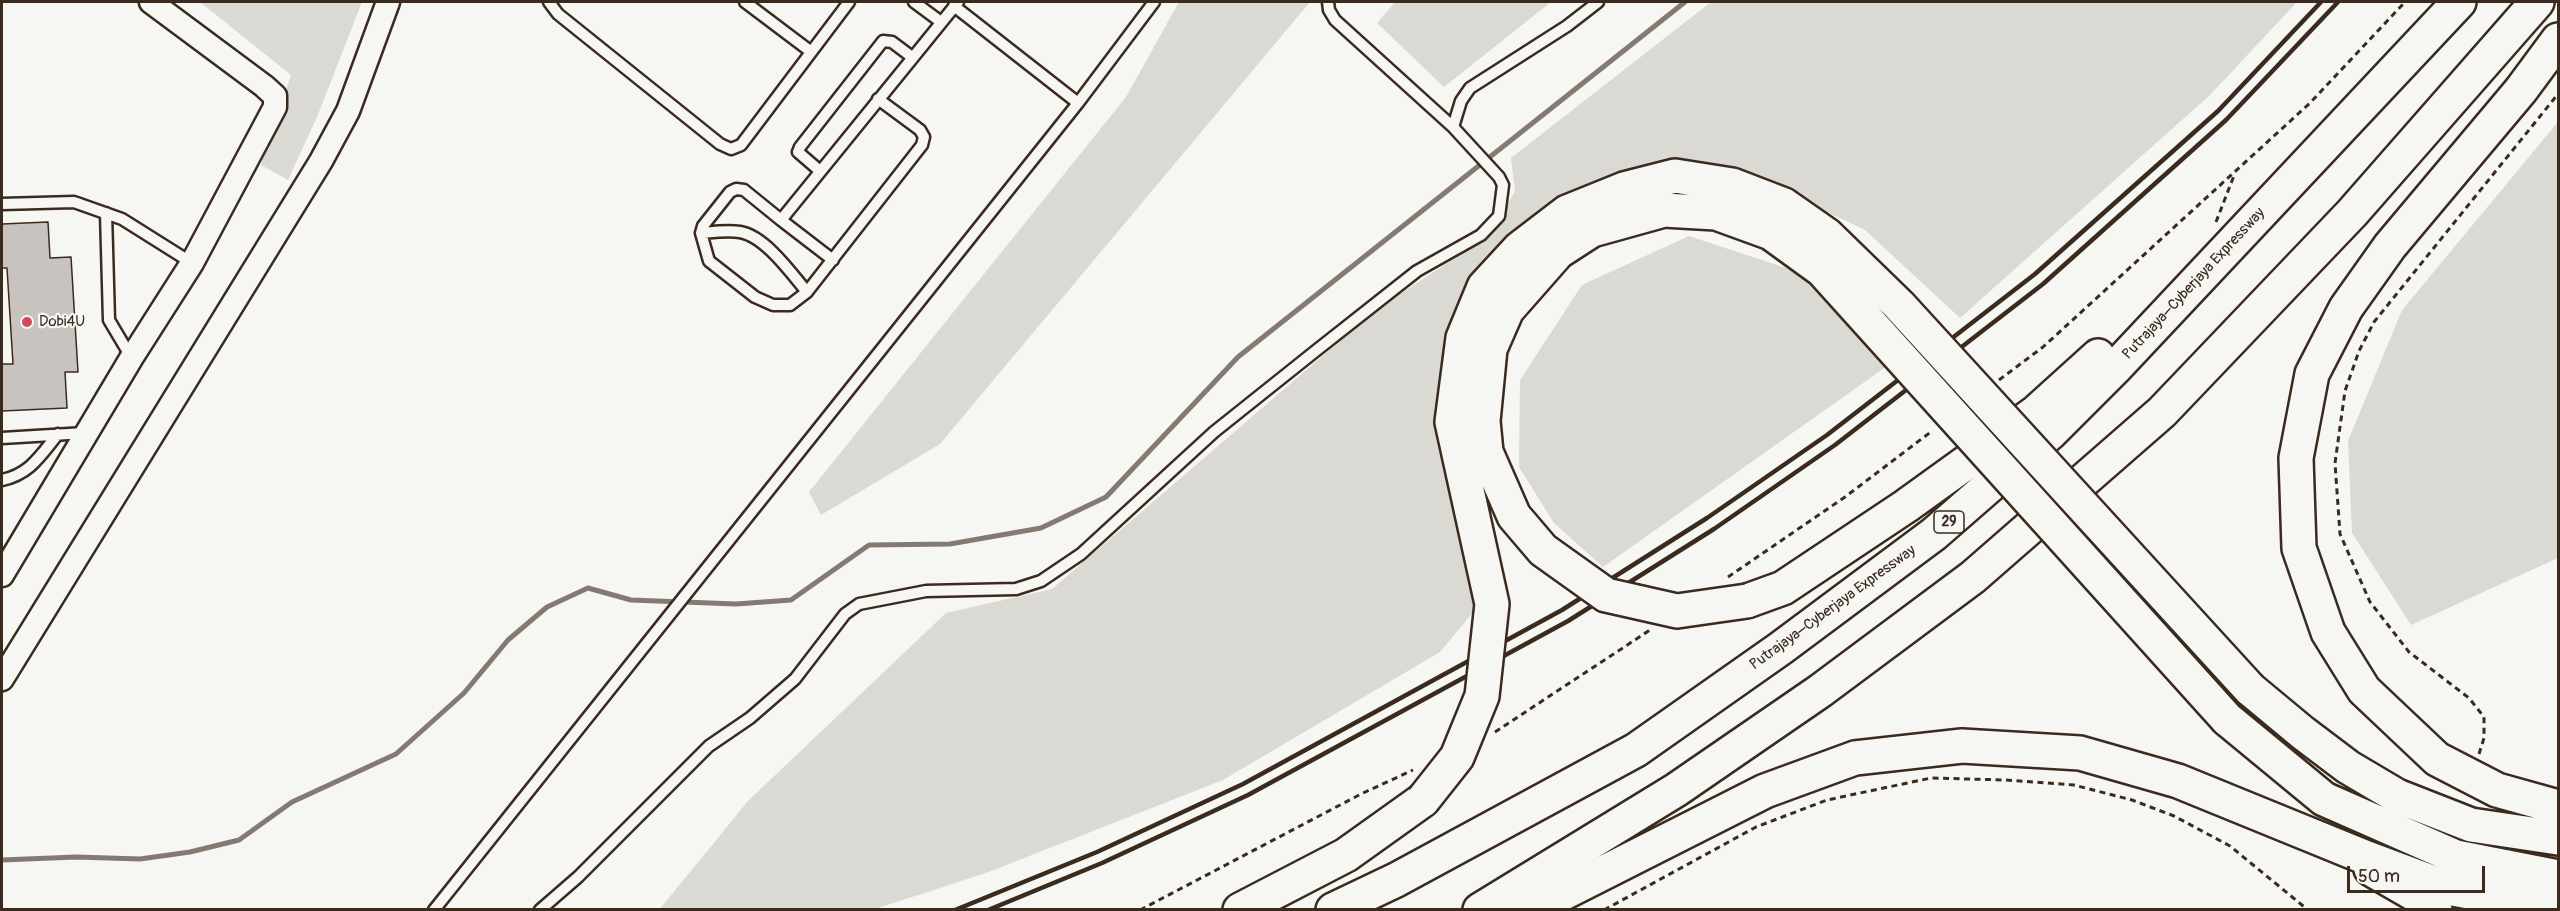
<!DOCTYPE html>
<html>
<head>
<meta charset="utf-8">
<style>
	body { margin:0 }
	#map { position:relative; width:2560px; height:911px; overflow:hidden; background:#f6f6f2; font-family:Pangolin,sans-serif }
	canvas { display:block }
	.frame { position:absolute; inset:0; border:3px solid #3b2a1e; pointer-events:none }
	.scale { position:absolute; left:2347px; top:866px; width:138px; height:27px; box-sizing:border-box; border:3px solid #3b2a1e; border-top:0; padding-left:8px; font-size:18px; line-height:21px; white-space:nowrap; color:#3b2a1e; -webkit-text-stroke:4px #f6f6f2; paint-order:stroke }
</style>
</head>
<body>
<div id="map">
<canvas width="2560" height="911"></canvas>
<div class="frame"></div>
<div class="scale">50 m</div>
</div>
<script>
const ctx = document.querySelector('canvas').getContext('2d');
ctx.lineJoin = 'round';
function paint(path, color) { ctx.fillStyle = color; ctx.fill(path, 'evenodd'); }
function stroke(path, color, width, dash) { ctx.strokeStyle = color; ctx.lineWidth = width; ctx.lineCap = dash ? 'butt' : 'round'; ctx.setLineDash(dash || []); ctx.stroke(path); }
function label(font, color, halo, rows, align = 'center') {
  ctx.font = font + ' Pangolin,sans-serif'; ctx.lineWidth = 4.5; ctx.setLineDash([]); ctx.textBaseline = 'middle'; ctx.strokeStyle = halo; ctx.fillStyle = color; for (const [text, x, y, turn = 0] of rows) {
    ctx.save(); ctx.translate(x, y); ctx.rotate((+turn || 0) * Math.PI / 180); ctx.textAlign = isNaN(turn) ? turn : align; if (halo) ctx.strokeText(text, 0, 0); ctx.fillText(text, 0, 0); ctx.restore();
  }
}
paint(new Path2D(`
	M 200,2 L 362,2 L 317,117 L 288,180 L 261,165 L 291,75 Z
	M 1179,2 L 1310,2 L 940,444 L 821,515 L 809,492 L 1126,97 Z
	M 1395,2 L 1551,2 L 1444,87 L 1377,23 Z
	M 1711,2 L 2297,2 L 2210,95 L 1960,318 L 1865,230 L 1762,181 L 1660,162 L 1561,200 L 1490,261 L 1479,605 L 1440,652 L 1223,780 L 986,873 L 875,909 L 659,910 L 748,801 L 946,613 L 1052,589 L 1377,309 L 1492,234 L 1515,191 L 1511,158 Z
	M 2558,122 L 2558,558 L 2411,625 L 2352,533 L 2348,441 L 2402,310 Z
	M 1689,236 L 1798,272 L 1890,364 L 1603,567 L 1554,523 L 1519,467 L 1520,380 L 1582,285 Z`), '#dad9d3');
stroke(new Path2D(`
	M 2,860 L 76,857 L 140,859 L 190,852 L 239,840 L 292,802 L 396,754 L 464,693 L 508,640 L 547,607 L 588,588 L 631,600 L 736,604 L 791,600 L 869,545 L 950,544 L 1041,528 L 1106,497 L 1238,357 L 1685,2`), '#857a71', 5);
const building = new Path2D(`
	M 48,222 L 50,258 L 71,257 L 78,372 L 65,372 L 67,408 L 2,411 L 2,364 L 13,364 L 7,268 L 2,268 L 2,224 Z`);
paint(building, '#c8c3be');
stroke(building, '#3b2a1e', 1.5);
const service = new Path2D(`
	M 549,2 L 558,14 L 720,144 L 731,149 L 741,145 L 849,2
	M 745,2 L 810,51
	M 914,2 L 941,22
	M 954,6 L 1078,103
	M 1453,127 L 1461,101 L 1470,88 L 1567,26 L 1598,2
	M 820,171 L 798,152 L 800,147 L 883,41 L 892,42 L 912,57
	M 2,204 L 74,202 L 122,219 L 192,263
	M 106,213 L 109,320 L 131,357
	M 781,220 L 744,190 L 736,189 L 730,192 L 703,226 L 701,233 L 709,261 L 755,297 L 773,305 L 790,305 L 807,292 L 922,145 L 924,137 L 920,130 L 878,99
	M 701,233 C 713,232 728,230 740,232 C 765,236 792,274 807,292
	M 833,260 L 781,220 L 958,2
	M 2,438 L 85,433
	M 2,480 C 30,474 40,456 58,434
	M 434,910 L 1078,103 L 1154,2
	M 540,910 L 578,877 L 709,746 L 750,718 L 795,679 L 845,614 L 859,604 L 926,591 L 1016,589 L 1041,581 L 1081,554 L 1214,432 L 1313,353 L 1417,271 L 1481,235 L 1499,216 L 1503,185 L 1499,177 L 1453,127 L 1335,20 L 1329,10 L 1328,2`);
const minor = new Path2D(`
	M 2,575 L 132,357 L 192,263 L 275,107 L 275,96 L 264,86 L 151,2
	M 2,679 L 321,161 L 348,111 L 388,2`);
const primary = new Path2D(`
	M 2371,869 L 2423,899 L 2435,910`);
const trunk = new Path2D(`
	M 2558,40 L 2521,90 L 2390,246 L 2346,308 L 2312,374 L 2296,458 L 2299,548 L 2328,632 L 2364,690 L 2437,759 L 2497,790 L 2558,807
	M 1747,601 L 1783,588 L 1906,506 L 2035,413 L 2098,356
	M 2250,689 L 2303,733 L 2348,767 L 2397,796 L 2471,825 L 2558,838
	M 2227,719 L 2324,799 L 2456,857 L 2558,877
	M 1240,910 L 1346,855 L 1423,800
	M 1333,910 L 1396,880 L 1636,750 L 1781,648 L 1934,534 L 2050,433 L 2117,366 L 2459,2
	M 1480,910 L 1676,790 L 1820,691 L 1973,577 L 2162,412 L 2352,213 L 2537,2
	M 1530,910 L 1765,791 L 1855,758 L 1962,746 L 2080,753 L 2178,781 L 2367,858 L 2447,888 L 2558,908`);
stroke(service, '#3b2a1e', 15);
stroke(minor, '#3b2a1e', 27);
stroke(primary, '#3b2a1e', 38);
stroke(trunk, '#3b2a1e', 38);
stroke(new Path2D(`
	M 2216,222 L 2235,173
	M 1999,380 L 2043,347 L 2310,103 L 2405,2
	M 1728,577 L 1845,497 L 1932,431
	M 1495,732 L 1650,630
	M 2479,754 L 2484,738 L 2484,717 L 2469,698 L 2409,652 L 2370,602 L 2340,534 L 2335,463 L 2345,391 L 2359,351 L 2374,322 L 2558,94
	M 1140,910 L 1361,794 L 1413,770
	M 1604,910 L 1756,827 L 1827,800 L 1931,778 L 2005,780 L 2074,785 L 2132,800 L 2174,816 L 2230,846 L 2308,910`), '#3b2a1e', 3, [6, 4.5]);
stroke(service, '#f6f6f2', 10);
stroke(minor, '#f6f6f2', 22);
stroke(primary, '#f6f6f2', 33);
stroke(trunk, '#f6f6f2', 33);
stroke(new Path2D(`
	M 955,910 L 1097,852 L 1243,784 L 1562,610 L 1707,518 L 1827,435 L 2035,274 L 2218,111 L 2321,2
	M 988,910 L 1102,863 L 1248,795 L 1568,621 L 1714,529 L 1835,445 L 2043,284 L 2226,120 L 2338,2`), '#3b2a1e', 4.5);
const trunkBridge = new Path2D(`
	M 1747,601 L 1677,611 L 1606,595 L 1543,550 L 1514,516 L 1486,452 L 1483,421 L 1490,349 L 1507,310 L 1558,252 L 1592,230 L 1664,210 L 1716,213 L 1771,233 L 1822,270 L 2227,719
	M 1423,800 L 1457,757 L 1482,696 L 1492,604 L 1452,422 L 1463,338 L 1484,287 L 1520,248 L 1567,212 L 1624,189 L 1675,176 L 1732,185 L 1784,205 L 1827,235 L 1899,305 L 2250,689`);
stroke(trunkBridge, '#3b2a1e', 38, []);
stroke(trunkBridge, '#f6f6f2', 33);
for (const [x, y, r, color] of [
	[27,322,6,"#d1495b"]
]) { const dot = new Path2D(); dot.arc(x, y, r, 0, 2 * Math.PI); ctx.fillStyle = color; ctx.fill(dot); stroke(dot, '#f6f6f2', 2); }
for (const [x, y, w] of [
	[1949,522,30]
]) { const box = new Path2D(); box.roundRect(x - w / 2, y - 11, w, 22, 4.5); ctx.fillStyle = '#f6f6f2'; ctx.fill(box); stroke(box, '#3b2a1e', 1.5); }
label('bold 14px', '#3b2a1e', null, [
	["29",1949,522]
]);
label('15px', '#3b2a1e', '#f6f6f2', [
	["Putrajaya–Cyberjaya Expressway",2194,284,-47],
	["Putrajaya–Cyberjaya Expressway",1833,608,-36]
]);
label('15px', '#3b2a1e', '#f6f6f2', [
	["Dobi4U",39,322]
], 'left');
</script>
</body>
</html>
